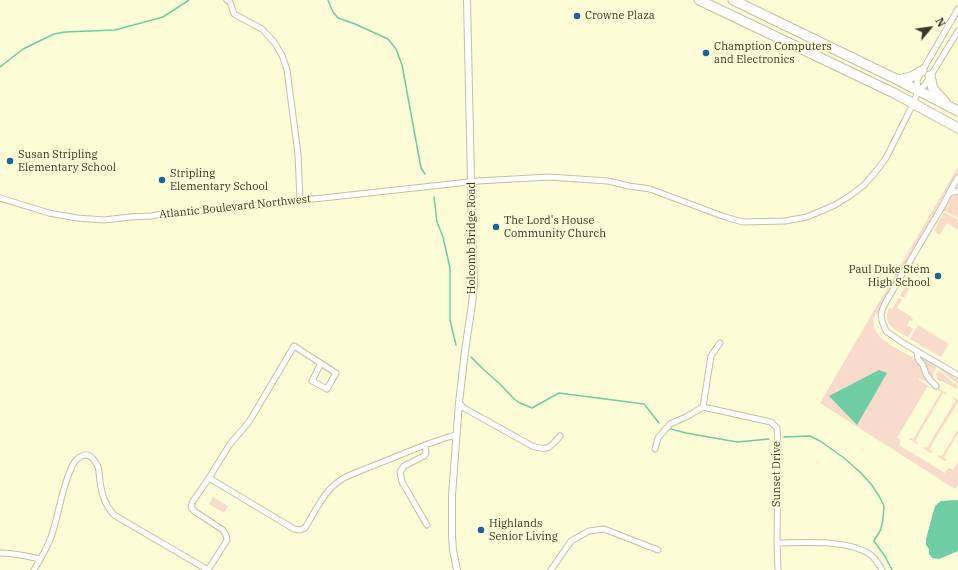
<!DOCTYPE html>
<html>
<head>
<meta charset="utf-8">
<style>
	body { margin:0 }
	#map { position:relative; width:958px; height:570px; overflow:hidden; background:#fcfdd7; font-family:"IBM Plex Serif",serif }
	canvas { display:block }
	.north { position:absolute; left:910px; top:8px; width:40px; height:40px; -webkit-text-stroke:3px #fcfdd7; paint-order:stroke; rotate:61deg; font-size:11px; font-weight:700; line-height:16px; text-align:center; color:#383829 }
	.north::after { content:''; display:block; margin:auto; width:14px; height:18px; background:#383829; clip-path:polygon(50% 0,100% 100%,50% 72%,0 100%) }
</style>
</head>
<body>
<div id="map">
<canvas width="958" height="570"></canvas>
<div class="north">N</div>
</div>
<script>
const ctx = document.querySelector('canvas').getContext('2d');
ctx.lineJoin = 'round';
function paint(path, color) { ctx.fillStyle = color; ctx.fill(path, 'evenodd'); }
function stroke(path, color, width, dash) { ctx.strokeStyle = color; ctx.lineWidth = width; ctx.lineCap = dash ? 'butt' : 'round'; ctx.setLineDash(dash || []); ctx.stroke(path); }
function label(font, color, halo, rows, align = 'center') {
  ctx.font = font + ' "IBM Plex Serif",serif'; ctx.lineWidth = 3; ctx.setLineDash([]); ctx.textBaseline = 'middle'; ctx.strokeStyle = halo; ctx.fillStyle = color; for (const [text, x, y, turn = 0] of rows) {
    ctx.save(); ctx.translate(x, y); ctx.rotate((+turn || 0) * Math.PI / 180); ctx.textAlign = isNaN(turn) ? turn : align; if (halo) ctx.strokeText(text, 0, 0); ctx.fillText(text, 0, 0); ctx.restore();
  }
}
paint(new Path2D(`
	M 958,167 L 958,174 L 954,178 L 950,185 L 873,320 C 874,325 874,329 877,333 C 883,343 902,351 912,357 L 912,358 L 913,359 L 914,358 C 920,363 922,368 925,375 C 926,379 928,381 930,384 L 919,378 L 919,380 L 930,387 L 931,388 L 927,387 L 897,438 L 901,441 L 899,445 L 945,473 L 948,468 L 953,470 L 958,461 L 958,485 L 955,489 L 820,403 Z
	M 958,194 L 958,218 L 943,210 L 952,196 Z
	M 944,212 L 958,220 L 958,230 L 947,223 L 940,235 L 934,231 Z
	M 910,279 L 913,281 L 904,298 L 900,296 Z
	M 899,298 L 902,299 L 897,308 L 912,317 L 911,318 L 913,319 L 912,321 L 910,320 L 907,325 L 913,329 L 908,337 C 895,330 882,325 889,308 L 892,309 Z
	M 918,325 L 949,344 L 941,357 L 910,339 Z
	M 922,357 L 937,366 L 933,374 L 934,380 L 929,375 L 926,367 L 921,359 Z
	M 940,368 L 958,378 L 958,384 L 939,369 Z
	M 939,370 L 958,387 L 958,389 L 941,381 L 938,381 L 936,374 Z
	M 938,388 L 946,393 L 947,395 L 943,393 L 915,441 L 918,443 L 917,444 L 909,439 L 909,438 L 913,439 L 941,392 L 938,390 Z
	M 953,397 L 958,400 L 958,402 L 929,449 L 933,452 L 930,453 L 924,449 L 923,447 L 927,448 L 955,401 L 952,398 Z
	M 958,429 L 958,433 L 944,457 L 947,460 L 945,461 L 938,457 L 937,455 L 942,456 Z
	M 213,497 L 228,506 L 224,513 L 209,504 Z`), '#f8dbca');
paint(new Path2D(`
	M 879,370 L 887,373 L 857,425 L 829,396 Z
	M 958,500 L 958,551 L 939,559 L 932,558 L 929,554 L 929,549 L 926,545 L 926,539 L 935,506 L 941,501 Z`), '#6ecda3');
stroke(new Path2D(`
	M 328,0 L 333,12 L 338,18 L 355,24 L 388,39 L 396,49 L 402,65 L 421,168 L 425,174
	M 0,67 L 23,49 L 54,34 L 65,32 L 115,30 L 141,23 L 163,17 L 189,0
	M 434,197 L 437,222 L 443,237 L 450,268 L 450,320 L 456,345
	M 471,357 L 482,368 L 501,385 L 514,399 L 520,403 L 532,408 L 559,393 L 644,404 L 659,423
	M 671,429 L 686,433 L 737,442 L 769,439
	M 784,437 L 810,436 L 820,441 L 844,458 L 861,473 L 871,484 L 879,496 L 884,506 L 883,519 L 881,529 L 874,541 L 886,558 L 892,570`), '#6ecda3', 1.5);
const minor = new Path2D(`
	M 227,0 L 230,2 L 234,14 L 262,29 L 274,42 L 282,55 L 287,70 L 298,154 L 300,200
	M 918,91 L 925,85 L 958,31
	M 958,178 L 954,184 L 943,205 L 887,300 L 883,308 L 881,314 L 882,321 L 886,331 L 903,343 L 958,375
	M 949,193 L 958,191
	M 0,198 L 49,213 L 77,218 L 104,220 L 130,217 L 151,216 L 156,215 L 272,204 L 300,200 L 323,198 L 478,181 L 549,177 L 608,181 L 629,186 L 650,189 L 725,217 L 743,222 L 785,221 L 807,217 L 835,205 L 851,195 L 864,185 L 877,170 L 886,158 L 913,104 L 918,91 L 917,80 L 958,9
	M 917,351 L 918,359 L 923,365 L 926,374 L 931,381 L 936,386
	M 459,403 L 464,408 L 532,446 C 548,451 550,448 560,436
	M 703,407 L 711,356 L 720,343
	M 425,445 L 426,453 L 424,456 L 404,466 L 400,472 L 402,482 L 427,525
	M 655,449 L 658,438 L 670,424 L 686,417 L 703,407 L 771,422 L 777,428 L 778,443 L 777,543 L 778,570
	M 209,478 L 294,529 L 300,530 L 305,528 C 313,515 321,498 331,488 C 337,482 343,478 350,475 L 425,445 L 448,437 L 457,435
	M 777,543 C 803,543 849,539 871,555 C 876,559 879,565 882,570
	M 0,553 C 14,553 26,556 40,559
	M 34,570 C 40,559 47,549 51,537 C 59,515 61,490 71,469 C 74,460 85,449 93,459 C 100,466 99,473 100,482 C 102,495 105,505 114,515 L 208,570
	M 208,570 L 227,540 L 226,535 L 223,530 L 194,511 L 191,507 L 193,501 L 209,478 L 230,444 L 249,422 L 294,346 L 336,373 L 327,389 L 312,381 L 321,363
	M 551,570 L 571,541 L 589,531 L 604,529 L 658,550`);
const tertiary = new Path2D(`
	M 457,570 L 453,550 L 452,536 L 452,495 L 459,403 L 465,351 L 472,304 L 474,283 L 471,193 L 471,182 L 467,0`);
const trunk = new Path2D(`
	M 699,0 L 894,93 L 958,128
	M 733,0 L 898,80 L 958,111
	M 930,76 L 933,89 L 945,102
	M 898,80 L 911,77 L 922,71`);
stroke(minor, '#c2c29f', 7);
stroke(tertiary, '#c2c29f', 8);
stroke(trunk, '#c2c29f', 11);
stroke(minor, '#fff', 5);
stroke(tertiary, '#fff', 6);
stroke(trunk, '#fff', 9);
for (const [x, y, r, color] of [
	[577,16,4,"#1e6297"],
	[706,53,4,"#1e6297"],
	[10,161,4,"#1e6297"],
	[162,180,4,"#1e6297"],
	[496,227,4,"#1e6297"],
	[938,276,4,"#1e6297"],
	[481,530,4,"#1e6297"]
]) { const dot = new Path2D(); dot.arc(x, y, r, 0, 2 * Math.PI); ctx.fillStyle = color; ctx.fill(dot); stroke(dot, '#fcfdd7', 1.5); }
label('11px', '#383829', '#fcfdd7', [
	["Crowne Plaza",585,16],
	["Chamption Computers",714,47],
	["and Electronics",714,60],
	["Susan Stripling",18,155],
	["Elementary School",18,168],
	["Stripling",170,174],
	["Elementary School",170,187],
	["The Lord's House",504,221],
	["Community Church",504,234],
	["Paul Duke Stem",930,270,"right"],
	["High School",930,283,"right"],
	["Highlands",489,524],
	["Senior Living",489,537]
], 'left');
label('11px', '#383829', '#fcfdd7', [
	["Atlantic Boulevard Northwest",235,207,-6],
	["Holcomb Bridge Road",472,238,-90],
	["Sunset Drive",777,474,-90]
]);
</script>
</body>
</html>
